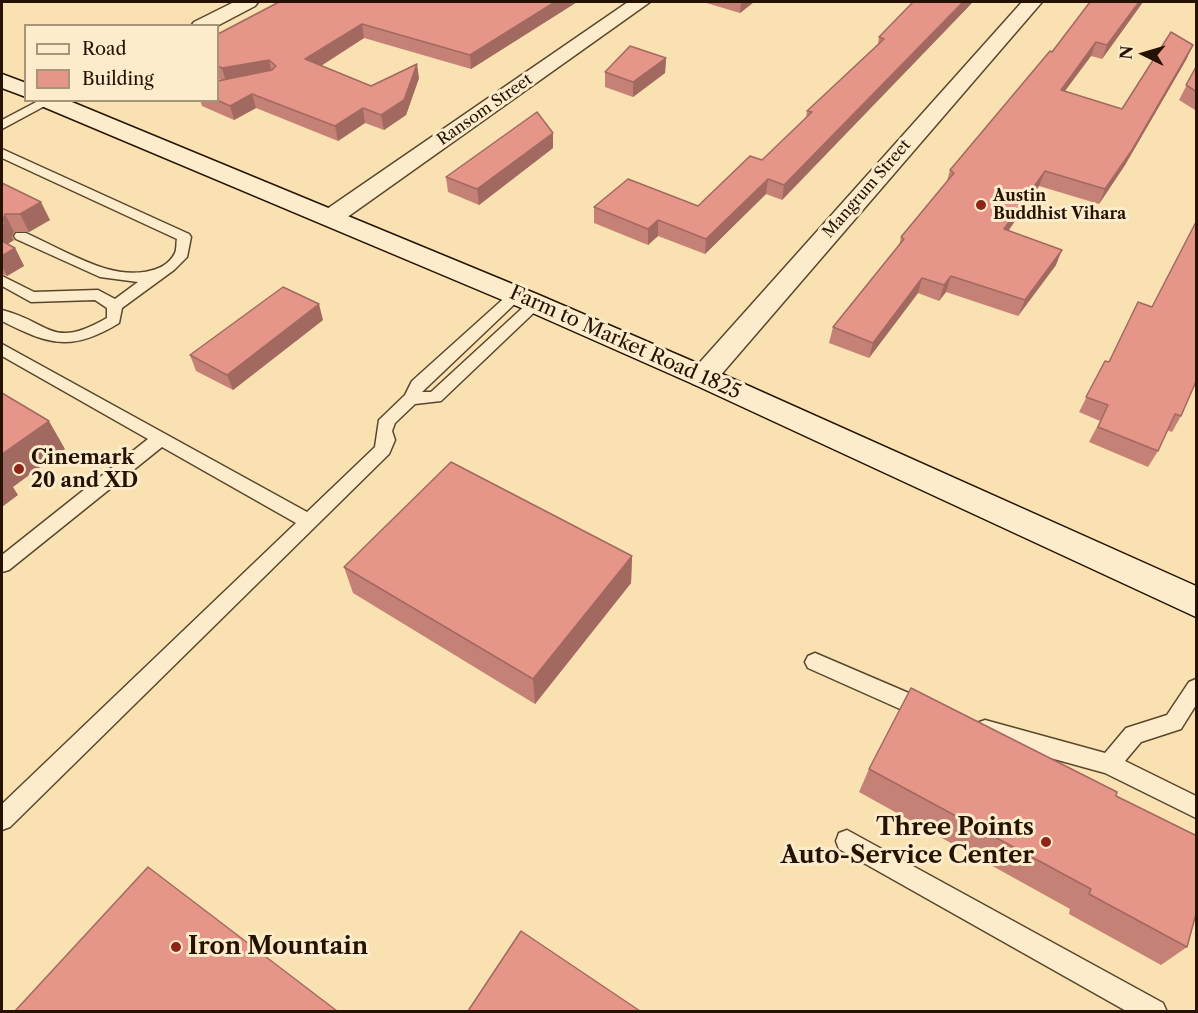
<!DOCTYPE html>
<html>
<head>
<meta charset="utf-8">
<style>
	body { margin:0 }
	#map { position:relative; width:1198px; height:1013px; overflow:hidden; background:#fae1b1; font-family:"Libre Caslon Text",serif }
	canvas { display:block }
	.frame { position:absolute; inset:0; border:3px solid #251200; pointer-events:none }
	.legend { position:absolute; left:24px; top:24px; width:195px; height:78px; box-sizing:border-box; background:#fceccc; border:2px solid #a6957a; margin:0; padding:8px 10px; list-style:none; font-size:18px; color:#251200 }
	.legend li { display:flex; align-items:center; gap:12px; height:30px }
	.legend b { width:30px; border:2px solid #a6957a }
	.north { position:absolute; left:1114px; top:24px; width:60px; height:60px; -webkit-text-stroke:4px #fceccc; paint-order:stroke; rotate:275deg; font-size:16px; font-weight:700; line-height:24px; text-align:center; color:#251200 }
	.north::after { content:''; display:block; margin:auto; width:21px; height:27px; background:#251200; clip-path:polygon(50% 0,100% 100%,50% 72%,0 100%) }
</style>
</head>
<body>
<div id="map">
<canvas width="1198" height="1013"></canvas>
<div class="frame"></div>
<ul class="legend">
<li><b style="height:8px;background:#fceccc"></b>Road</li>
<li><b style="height:16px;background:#e69689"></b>Building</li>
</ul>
<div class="north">N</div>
</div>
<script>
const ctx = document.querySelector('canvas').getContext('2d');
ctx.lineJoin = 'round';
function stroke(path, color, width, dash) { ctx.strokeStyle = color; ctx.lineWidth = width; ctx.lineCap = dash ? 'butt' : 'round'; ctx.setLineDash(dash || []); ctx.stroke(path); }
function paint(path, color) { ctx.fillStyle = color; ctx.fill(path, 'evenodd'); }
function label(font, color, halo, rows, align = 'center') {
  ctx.font = font + ' "Libre Caslon Text",serif'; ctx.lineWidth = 6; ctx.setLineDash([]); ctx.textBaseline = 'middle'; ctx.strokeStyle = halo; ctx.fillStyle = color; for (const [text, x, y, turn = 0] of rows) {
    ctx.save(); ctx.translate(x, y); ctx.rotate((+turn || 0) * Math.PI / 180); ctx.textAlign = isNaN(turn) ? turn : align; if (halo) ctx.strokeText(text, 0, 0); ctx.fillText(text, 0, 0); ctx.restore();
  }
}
const service = new Path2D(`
	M 40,100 L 54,101 L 2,129 L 2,120 Z
	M 2,149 L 189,234 L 191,237 L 187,257 L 174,270 L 122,308 L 119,323 C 72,352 49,345 2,321 L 2,310 C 52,323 51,350 107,318 L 107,308 L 95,300 L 31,302 L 2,286 L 2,276 L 34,292 L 98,290 L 115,299 L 138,282 L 100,277 L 16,239 L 14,236 L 16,233 L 26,233 C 52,245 80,261 107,269 C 128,275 164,276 175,253 C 177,249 176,243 177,239 L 2,158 Z
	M 516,290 L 521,292 L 523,295 L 521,298 L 422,392 L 431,392 L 530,301 L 540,301 L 543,304 L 441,401 L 415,404 L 395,423 L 392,431 L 395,440 L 389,454 L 10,827 L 2,830 L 2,804 L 296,523 L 162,447 L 9,570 L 2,572 L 2,555 L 148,439 L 2,356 L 2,344 L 307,512 L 375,447 L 379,420 L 405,395 L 412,381 L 511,292 Z
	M 815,653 L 932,703 L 936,710 L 932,717 L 925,719 L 918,717 L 808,668 L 805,662 L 808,656 Z
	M 1196,679 L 1196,705 L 1181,729 L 1141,742 L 1125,761 L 1196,796 L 1196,818 L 1105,773 L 985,740 L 977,737 L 974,730 L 977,723 L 985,720 L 1105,753 L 1126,728 L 1167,715 L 1189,682 Z
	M 847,830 L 1163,1003 L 1167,1012 L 1128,1012 L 839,849 L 836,841 L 839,833 Z`);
const minor = new Path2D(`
	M 234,2 L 258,2 L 255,6 L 217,26 L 191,26 L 194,22 Z
	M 628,2 L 650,2 L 339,223 L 330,226 L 321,223 L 317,218 L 321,213 Z
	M 1022,2 L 1042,2 L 713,384 L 703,387 L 693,384 L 688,377 L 693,370 Z`);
const secondary = new Path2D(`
	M 2,74 L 26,83 L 26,97 L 2,88 Z
	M 36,100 L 67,100 L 539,295 L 713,370 L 1196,586 L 1196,617 L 693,384 L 519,307 L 39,105 Z`);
stroke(service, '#5a462c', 3);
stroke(minor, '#5a462c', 3);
stroke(secondary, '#251200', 3);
paint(service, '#fceccc');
paint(minor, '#fceccc');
paint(secondary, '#fceccc');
paint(new Path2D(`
	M 577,2 L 471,69 L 364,38 L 321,66 L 371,86 L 419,78 L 406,115 L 384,130 L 365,123 L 338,141 L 256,108 L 234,120 L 202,106 L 200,100 L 218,100 L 221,80 L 218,79 L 218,34 Z
	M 703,2 L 754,2 L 740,13 Z
	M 1143,2 L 1102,59 L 1091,56 L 1065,91 L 1122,109 L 1193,45 L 1186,60 L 1125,165 L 1099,204 L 1039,186 L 1009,230 L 1056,265 L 1018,316 L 946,292 L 939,301 L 918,293 L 869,358 L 829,343 L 833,327 L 899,246 L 901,237 L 947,181 L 950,170 L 1052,52 Z
	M 968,7 L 782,200 L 766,194 L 705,254 L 658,236 L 648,245 L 594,223 L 594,207 L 698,206 L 762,160 L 806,118 L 807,111 L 878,44 L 879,37 Z
	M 666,58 L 665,73 L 633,97 L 605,87 L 605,72 Z
	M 1197,65 L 1197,109 L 1195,110 L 1179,100 Z
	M 553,148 L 479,205 L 448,192 L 446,177 Z
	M 2,183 L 50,220 L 29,232 L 14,232 L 12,237 L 14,240 L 7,244 L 15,248 L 24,266 L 7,276 L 2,274 Z
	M 1152,307 L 1181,416 L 1172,432 L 1167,430 L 1158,451 L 1148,467 L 1089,442 L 1100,421 L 1079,412 L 1105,361 L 1109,362 Z
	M 323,320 L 233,390 L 196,371 L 190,355 Z
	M 632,556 L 631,583 L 535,704 L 353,593 L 344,567 Z
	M 869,769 L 1116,796 L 1187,947 L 1161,965 L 1069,914 L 1070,909 L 859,792 Z`), '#c68176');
paint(new Path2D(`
	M 555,2 L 577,2 L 471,69 L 470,55 Z
	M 741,2 L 754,2 L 740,13 Z
	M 963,2 L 973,2 L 782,200 L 784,185 Z
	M 1139,2 L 1143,2 L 1102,59 L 1107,45 Z
	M 362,24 L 364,38 L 308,74 L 305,59 Z
	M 1096,42 L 1091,56 L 1055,104 L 1061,90 Z
	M 1193,45 L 1186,60 L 1125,165 L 1099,204 L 1105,189 Z
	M 666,58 L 665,73 L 633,97 L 633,82 Z
	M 269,60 L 272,74 L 226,82 L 222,68 Z
	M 417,64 L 419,78 L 406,115 L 384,130 L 381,115 Z
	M 252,94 L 256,108 L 234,120 L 230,106 Z
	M 363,108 L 365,123 L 338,141 L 335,126 Z
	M 553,133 L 553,148 L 479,205 L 477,189 Z
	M 1045,171 L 1039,186 L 999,244 L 1004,229 Z
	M 768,179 L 766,194 L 705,254 L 706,239 Z
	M 41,202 L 50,220 L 29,232 L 20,214 Z
	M 5,214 L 14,232 L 12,237 L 14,240 L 2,248 L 2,225 Z
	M 658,220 L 658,236 L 648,245 L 648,229 Z
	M 15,248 L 24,266 L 7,276 L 2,266 L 2,256 Z
	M 1062,250 L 1056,265 L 1018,316 L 1025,300 Z
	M 951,276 L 946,292 L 939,301 L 944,285 Z
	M 922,278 L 918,293 L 869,358 L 873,343 Z
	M 319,304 L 323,320 L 233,390 L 227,375 Z
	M 49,421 L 65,449 L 13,487 L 18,495 L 2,507 L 2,454 Z
	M 632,556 L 631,583 L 535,704 L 533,679 Z`), '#a16960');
const building = new Path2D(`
	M 279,2 L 555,2 L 470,55 L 362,24 L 305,59 L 371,86 L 417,64 L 404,100 L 381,115 L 363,108 L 335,126 L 252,94 L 230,106 L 217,100 L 218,81 L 272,70 L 276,66 L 269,60 L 222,68 L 218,66 L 218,34 Z
	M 913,2 L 963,2 L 784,185 L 768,179 L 706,239 L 658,220 L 648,229 L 594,207 L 628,179 L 698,206 L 750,156 L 762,160 L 812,112 L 807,111 L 884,39 L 879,37 Z
	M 1090,2 L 1139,2 L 1107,45 L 1096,42 L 1061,90 L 1122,109 L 1171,32 L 1193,45 L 1132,150 L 1105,189 L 1045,171 L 1004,229 L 1062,250 L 1025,300 L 951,276 L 944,285 L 922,278 L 873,343 L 833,327 L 904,239 L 901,237 L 954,173 L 950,170 L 1050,51 L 1052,52 Z
	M 630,46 L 666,58 L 633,82 L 605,72 Z
	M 1197,65 L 1197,92 L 1186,85 Z
	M 537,112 L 553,133 L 477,189 L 446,177 Z
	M 2,183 L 41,202 L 20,214 L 5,214 L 3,220 L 5,223 L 2,225 Z
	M 1197,220 L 1197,379 L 1181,416 L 1175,414 L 1158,451 L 1098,427 L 1108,405 L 1086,397 L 1105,361 L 1109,362 L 1138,302 L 1152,307 Z
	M 2,241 L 15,248 L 2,256 Z
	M 283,287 L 319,304 L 227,375 L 190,355 Z
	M 2,393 L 49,421 L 2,454 Z
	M 451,462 L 632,556 L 533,679 L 344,567 Z
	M 911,688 L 1117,792 L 1116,796 L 1197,836 L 1197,910 L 1187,947 L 1089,894 L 1091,889 L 869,769 Z
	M 148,867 L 337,1011 L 15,1011 Z
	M 521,931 L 640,1011 L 468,1011 Z`);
paint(building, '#e69689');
stroke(building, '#a16960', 1.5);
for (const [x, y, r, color] of [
	[981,205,6,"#8f2418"],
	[19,469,6,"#8f2418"],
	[1046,842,6,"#8f2418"],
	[176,947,6,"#8f2418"]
]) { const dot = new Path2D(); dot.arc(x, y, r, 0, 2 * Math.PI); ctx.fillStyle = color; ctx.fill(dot); stroke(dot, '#fceccc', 2); }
label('16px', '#251200', '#fceccc', [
	["Ransom Street",485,110,-35],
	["Mangrum Street",867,189,-49]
]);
label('bold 16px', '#251200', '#fceccc', [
	["Austin",993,196],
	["Buddhist Vihara",993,214]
], 'left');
label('20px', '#251200', '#fceccc', [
	["Farm to Market Road 1825",625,343,24]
]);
label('bold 20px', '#251200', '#fceccc', [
	["Cinemark",31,458],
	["20 and XD",31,481]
], 'left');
label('bold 24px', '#251200', '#fceccc', [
	["Three Points",1034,828],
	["Auto-Service Center",1034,856],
	["Iron Mountain",188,947,"left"]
], 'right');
</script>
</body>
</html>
